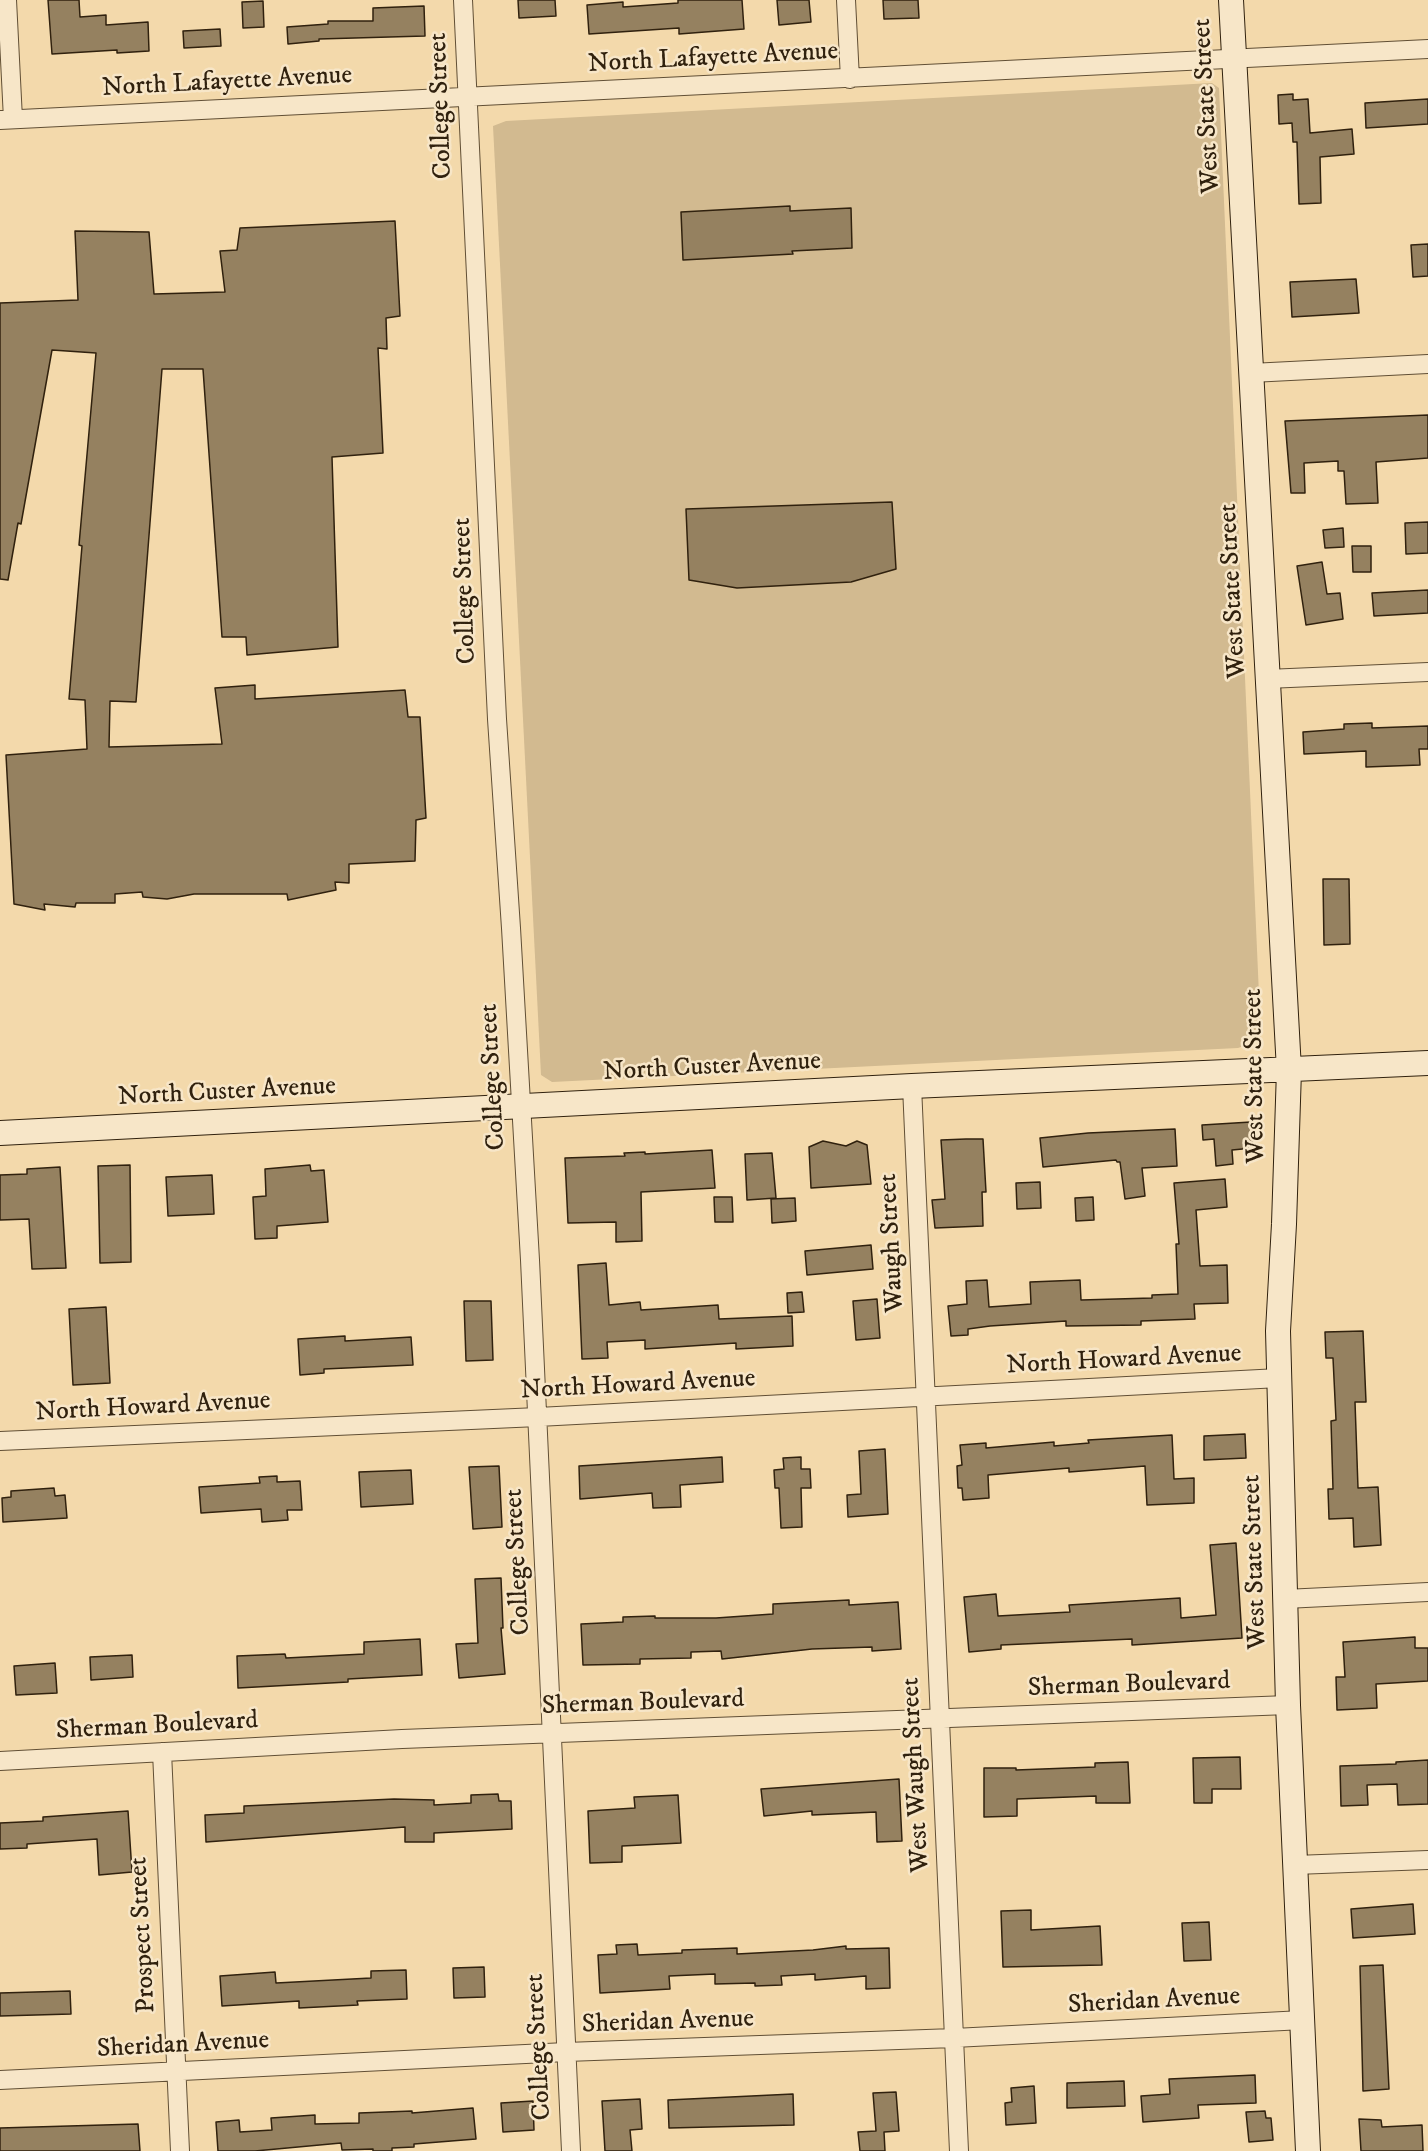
<!DOCTYPE html>
<html>
<head>
<meta charset="utf-8">
<style>
	body { margin:0 }
	canvas { display:block; background:#f3d9ab }
</style>
</head>
<body>
<canvas width="1428" height="2151"></canvas>
<script>
const ctx = document.querySelector('canvas').getContext('2d');
ctx.lineJoin = 'round';
function paint(path, color) { ctx.fillStyle = color; ctx.fill(path, 'evenodd'); }
function stroke(path, color, width, dash) { ctx.strokeStyle = color; ctx.lineWidth = width; ctx.lineCap = dash ? 'butt' : 'round'; ctx.setLineDash(dash || []); ctx.stroke(path); }
function label(font, color, halo, rows, align = 'center') {
  ctx.font = font + ' "IM FELL DW Pica",serif'; ctx.lineWidth = 5; ctx.setLineDash([]); ctx.textBaseline = 'middle'; ctx.strokeStyle = halo; ctx.fillStyle = color; for (const [text, x, y, turn = 0] of rows) {
    ctx.save(); ctx.translate(x, y); ctx.rotate((+turn || 0) * Math.PI / 180); ctx.textAlign = isNaN(turn) ? turn : align; if (halo) ctx.strokeText(text, 0, 0); ctx.fillText(text, 0, 0); ctx.restore();
  }
}
paint(new Path2D(`
	M 1212,83 L 1219,88 L 1261,1040 L 1238,1048 L 552,1082 L 541,1075 L 493,126 L 506,121 Z`), '#d2ba90');
const building = new Path2D(`
	M 48,0 L 79,0 L 80,17 L 106,15 L 106,25 L 148,22 L 149,51 L 117,53 L 117,50 L 52,54 Z
	M 518,0 L 555,0 L 556,16 L 519,18 Z
	M 678,0 L 742,0 L 744,29 L 679,34 L 679,28 L 589,34 L 587,5 L 623,2 L 623,7 L 678,3 Z
	M 777,0 L 809,0 L 811,22 L 779,25 Z
	M 883,0 L 918,0 L 919,18 L 884,19 Z
	M 263,1 L 264,27 L 243,28 L 242,2 Z
	M 424,6 L 425,36 L 319,39 L 319,41 L 288,44 L 287,27 L 328,24 L 328,21 L 373,21 L 373,8 Z
	M 220,29 L 221,46 L 184,48 L 183,31 Z
	M 1293,94 L 1293,100 L 1308,99 L 1310,133 L 1352,129 L 1354,154 L 1320,157 L 1321,203 L 1299,204 L 1297,142 L 1293,142 L 1292,123 L 1279,124 L 1278,95 Z
	M 1428,99 L 1428,124 L 1366,128 L 1365,103 Z
	M 790,206 L 790,211 L 851,208 L 852,248 L 792,251 L 793,254 L 683,260 L 681,212 Z
	M 395,221 L 400,316 L 386,318 L 387,349 L 378,348 L 383,453 L 332,457 L 338,647 L 247,655 L 246,637 L 222,637 L 203,369 L 162,369 L 136,702 L 110,701 L 109,747 L 222,744 L 215,688 L 255,685 L 255,699 L 405,690 L 408,717 L 420,717 L 426,818 L 416,820 L 415,861 L 349,864 L 349,883 L 335,882 L 336,890 L 288,900 L 287,894 L 194,894 L 167,899 L 143,897 L 142,892 L 115,894 L 115,903 L 76,903 L 75,907 L 44,904 L 45,910 L 14,904 L 6,755 L 87,749 L 85,700 L 69,699 L 82,546 L 79,545 L 96,353 L 52,350 L 21,524 L 18,523 L 8,580 L 0,579 L 0,303 L 78,300 L 75,231 L 149,232 L 154,294 L 225,292 L 220,251 L 237,250 L 240,228 Z
	M 1428,244 L 1428,276 L 1413,277 L 1411,245 Z
	M 1356,279 L 1359,313 L 1292,317 L 1290,282 Z
	M 1428,415 L 1428,458 L 1376,462 L 1378,503 L 1346,504 L 1344,471 L 1338,471 L 1338,461 L 1304,463 L 1305,493 L 1291,493 L 1285,421 Z
	M 892,502 L 896,569 L 851,582 L 737,588 L 689,580 L 686,509 Z
	M 1428,522 L 1428,553 L 1406,554 L 1405,523 Z
	M 1343,528 L 1344,547 L 1325,548 L 1323,530 Z
	M 1352,546 L 1371,546 L 1371,572 L 1353,572 Z
	M 1322,562 L 1327,594 L 1340,593 L 1343,619 L 1306,625 L 1297,566 Z
	M 1428,590 L 1428,613 L 1374,616 L 1372,593 Z
	M 1372,723 L 1372,728 L 1428,726 L 1428,749 L 1419,749 L 1420,765 L 1366,767 L 1366,751 L 1304,754 L 1303,732 L 1344,729 L 1344,724 Z
	M 1323,879 L 1349,879 L 1350,944 L 1324,945 Z
	M 1251,1122 L 1253,1148 L 1232,1150 L 1233,1164 L 1216,1166 L 1214,1139 L 1203,1140 L 1202,1125 Z
	M 1175,1129 L 1177,1166 L 1142,1168 L 1145,1196 L 1125,1199 L 1120,1162 L 1117,1162 L 1116,1160 L 1043,1167 L 1040,1138 L 1088,1133 Z
	M 966,1139 L 983,1139 L 986,1192 L 982,1192 L 983,1226 L 935,1228 L 932,1200 L 945,1199 L 941,1140 Z
	M 823,1141 L 846,1146 L 857,1141 L 867,1145 L 871,1184 L 811,1188 L 809,1147 Z
	M 712,1150 L 715,1188 L 641,1192 L 642,1241 L 616,1242 L 616,1222 L 568,1223 L 565,1158 L 625,1156 L 624,1153 L 645,1152 L 645,1154 Z
	M 772,1153 L 776,1198 L 747,1200 L 745,1154 Z
	M 130,1165 L 131,1262 L 100,1263 L 98,1166 Z
	M 310,1165 L 311,1171 L 324,1170 L 328,1222 L 277,1226 L 277,1238 L 255,1239 L 253,1197 L 266,1196 L 265,1169 Z
	M 60,1167 L 66,1268 L 32,1269 L 29,1219 L 0,1220 L 0,1175 L 27,1174 L 27,1169 Z
	M 212,1175 L 214,1214 L 168,1216 L 166,1177 Z
	M 1225,1179 L 1227,1207 L 1196,1210 L 1200,1266 L 1227,1265 L 1228,1303 L 1194,1304 L 1195,1319 L 1141,1321 L 1141,1325 L 1066,1326 L 1066,1321 L 990,1326 L 968,1329 L 968,1335 L 951,1336 L 948,1306 L 967,1304 L 966,1281 L 987,1280 L 989,1307 L 1031,1304 L 1030,1282 L 1080,1280 L 1081,1300 L 1152,1298 L 1152,1295 L 1178,1294 L 1176,1244 L 1179,1244 L 1174,1183 Z
	M 1040,1182 L 1041,1208 L 1017,1209 L 1016,1183 Z
	M 714,1197 L 732,1197 L 733,1222 L 715,1222 Z
	M 1093,1197 L 1094,1220 L 1076,1221 L 1075,1198 Z
	M 795,1198 L 796,1221 L 772,1223 L 771,1199 Z
	M 871,1245 L 873,1269 L 807,1275 L 805,1251 Z
	M 606,1263 L 609,1305 L 640,1302 L 641,1310 L 718,1305 L 719,1319 L 792,1316 L 793,1346 L 736,1349 L 736,1343 L 645,1349 L 645,1340 L 607,1342 L 608,1358 L 582,1359 L 578,1265 Z
	M 802,1292 L 804,1312 L 788,1313 L 787,1293 Z
	M 877,1299 L 880,1338 L 856,1340 L 853,1301 Z
	M 464,1301 L 491,1301 L 493,1360 L 466,1361 Z
	M 106,1307 L 110,1383 L 73,1385 L 69,1309 Z
	M 1363,1331 L 1366,1402 L 1355,1402 L 1358,1488 L 1378,1487 L 1381,1545 L 1354,1547 L 1353,1518 L 1329,1519 L 1328,1489 L 1333,1489 L 1331,1421 L 1336,1420 L 1333,1358 L 1326,1358 L 1325,1332 Z
	M 345,1336 L 345,1341 L 411,1337 L 413,1365 L 324,1369 L 324,1373 L 300,1375 L 298,1339 Z
	M 1245,1434 L 1246,1458 L 1204,1460 L 1204,1436 Z
	M 1172,1435 L 1174,1479 L 1194,1478 L 1194,1503 L 1147,1505 L 1145,1466 L 1069,1472 L 1069,1468 L 988,1475 L 989,1498 L 963,1500 L 962,1488 L 958,1488 L 957,1466 L 962,1465 L 960,1445 L 986,1443 L 986,1448 L 1054,1442 L 1054,1446 L 1089,1443 L 1088,1440 Z
	M 885,1449 L 888,1514 L 848,1517 L 847,1495 L 861,1494 L 859,1451 Z
	M 722,1457 L 723,1482 L 680,1485 L 681,1507 L 653,1508 L 652,1493 L 580,1499 L 579,1466 Z
	M 801,1457 L 801,1469 L 810,1469 L 811,1488 L 801,1488 L 802,1527 L 781,1528 L 779,1488 L 775,1488 L 774,1470 L 784,1469 L 783,1458 Z
	M 499,1466 L 502,1527 L 473,1529 L 469,1467 Z
	M 411,1470 L 413,1504 L 361,1507 L 359,1472 Z
	M 277,1476 L 277,1482 L 300,1481 L 302,1510 L 287,1510 L 288,1520 L 262,1522 L 261,1509 L 201,1513 L 199,1487 L 260,1483 L 259,1477 Z
	M 54,1488 L 55,1496 L 65,1495 L 67,1518 L 3,1522 L 2,1498 L 11,1497 L 11,1491 Z
	M 1236,1543 L 1242,1638 L 1132,1645 L 1132,1639 L 1001,1645 L 1001,1649 L 969,1652 L 964,1597 L 996,1594 L 998,1616 L 1070,1612 L 1069,1605 L 1180,1598 L 1181,1618 L 1216,1615 L 1210,1545 Z
	M 501,1578 L 503,1628 L 501,1628 L 505,1674 L 459,1678 L 456,1644 L 478,1643 L 475,1579 Z
	M 849,1600 L 849,1605 L 898,1602 L 901,1649 L 872,1651 L 872,1647 L 812,1649 L 722,1659 L 721,1651 L 691,1652 L 691,1658 L 640,1659 L 640,1664 L 583,1665 L 581,1624 L 623,1622 L 623,1617 L 655,1616 L 655,1618 L 716,1618 L 773,1614 L 773,1604 Z
	M 1415,1637 L 1415,1648 L 1428,1648 L 1428,1681 L 1376,1684 L 1377,1708 L 1337,1710 L 1336,1677 L 1345,1677 L 1343,1642 Z
	M 420,1639 L 422,1675 L 348,1679 L 348,1682 L 238,1688 L 237,1656 L 285,1654 L 286,1658 L 364,1654 L 364,1642 Z
	M 132,1655 L 133,1677 L 91,1680 L 90,1657 Z
	M 55,1663 L 57,1693 L 16,1695 L 14,1666 Z
	M 1240,1757 L 1241,1789 L 1212,1789 L 1212,1803 L 1194,1803 L 1193,1758 Z
	M 1428,1760 L 1428,1804 L 1398,1805 L 1397,1784 L 1367,1785 L 1368,1805 L 1341,1806 L 1340,1766 L 1396,1764 L 1396,1762 Z
	M 1128,1762 L 1130,1803 L 1096,1803 L 1096,1796 L 1017,1799 L 1017,1816 L 984,1817 L 984,1768 L 1016,1768 L 1016,1770 L 1095,1767 L 1095,1763 Z
	M 899,1779 L 902,1841 L 877,1842 L 876,1812 L 812,1815 L 812,1811 L 764,1816 L 761,1789 Z
	M 498,1794 L 499,1801 L 511,1801 L 512,1829 L 434,1833 L 434,1842 L 405,1842 L 405,1827 L 206,1842 L 205,1815 L 244,1813 L 244,1806 L 394,1799 L 434,1800 L 434,1805 L 471,1803 L 471,1795 Z
	M 678,1795 L 681,1843 L 622,1846 L 622,1862 L 590,1863 L 588,1811 L 635,1808 L 634,1797 Z
	M 128,1811 L 132,1872 L 99,1875 L 97,1839 L 27,1844 L 27,1848 L 0,1849 L 0,1823 L 43,1821 L 43,1817 Z
	M 1413,1904 L 1415,1934 L 1353,1938 L 1351,1909 Z
	M 1031,1910 L 1031,1930 L 1100,1926 L 1102,1965 L 1003,1967 L 1001,1911 Z
	M 1209,1922 L 1211,1960 L 1184,1961 L 1182,1923 Z
	M 637,1944 L 638,1955 L 682,1953 L 682,1950 L 737,1948 L 737,1954 L 813,1950 L 846,1946 L 846,1949 L 889,1948 L 890,1988 L 866,1989 L 866,1976 L 815,1980 L 815,1974 L 781,1976 L 782,1985 L 755,1986 L 755,1983 L 715,1984 L 715,1974 L 669,1976 L 670,1989 L 600,1993 L 598,1955 L 617,1954 L 616,1945 Z
	M 1383,1965 L 1389,2089 L 1363,2091 L 1360,1966 Z
	M 484,1967 L 485,1997 L 454,1998 L 453,1968 Z
	M 406,1970 L 407,1999 L 357,2001 L 358,2005 L 299,2008 L 299,2001 L 222,2006 L 220,1976 L 275,1972 L 276,1983 L 371,1978 L 371,1971 Z
	M 70,1991 L 71,2014 L 0,2016 L 0,1993 Z
	M 1255,2075 L 1256,2103 L 1198,2105 L 1199,2118 L 1143,2122 L 1141,2096 L 1170,2094 L 1169,2079 Z
	M 1124,2081 L 1125,2106 L 1067,2108 L 1067,2083 Z
	M 1034,2086 L 1036,2123 L 1006,2125 L 1005,2103 L 1012,2102 L 1011,2088 Z
	M 896,2092 L 899,2131 L 884,2132 L 885,2151 L 860,2151 L 858,2132 L 876,2131 L 873,2093 Z
	M 793,2094 L 794,2125 L 669,2128 L 668,2100 Z
	M 640,2099 L 642,2129 L 630,2130 L 632,2151 L 605,2151 L 602,2101 Z
	M 533,2101 L 534,2130 L 503,2132 L 501,2103 Z
	M 473,2108 L 476,2139 L 414,2144 L 414,2147 L 392,2148 L 392,2151 L 373,2151 L 373,2149 L 342,2150 L 341,2143 L 255,2151 L 218,2151 L 216,2122 L 239,2120 L 240,2132 L 272,2130 L 271,2118 L 315,2115 L 315,2124 L 359,2123 L 359,2113 L 412,2111 L 412,2113 Z
	M 1265,2111 L 1266,2118 L 1271,2118 L 1273,2140 L 1249,2142 L 1246,2112 Z
	M 1359,2119 L 1381,2120 L 1382,2127 L 1422,2125 L 1423,2151 L 1361,2151 Z
	M 138,2124 L 140,2151 L 0,2151 L 0,2128 Z`);
paint(building, '#958160');
stroke(building, '#30210e', 1.5);
const street = new Path2D(`
	M 7,0 L 13,119
	M 463,0 L 497,719 L 511,928 L 530,1260 L 571,2151
	M 846,0 L 850,79
	M 0,120 L 1428,49
	M 1251,373 L 1428,364
	M 1267,679 L 1428,672
	M 912,1086 L 959,2151
	M 0,1441 L 538,1417 L 1279,1378
	M 1285,1599 L 1428,1592
	M 162,1752 L 180,2151
	M 0,1761 L 402,1739 L 1288,1705
	M 1295,1865 L 1428,1860
	M 0,2080 L 566,2052 L 954,2038 L 1303,2020`);
const secondary = new Path2D(`
	M 1231,0 L 1289,1070 L 1284,1224 L 1278,1331 L 1288,1705 L 1308,2151
	M 0,1133 L 912,1086 L 1428,1063`);
stroke(street, '#614f35', 20);
stroke(secondary, '#30210e', 26);
stroke(street, '#f7e6c8', 18);
stroke(secondary, '#f7e6c8', 24);
label('26px', '#30210e', '#f7e6c8', [
	["North Lafayette Avenue",713,59,-3],
	["North Lafayette Avenue",227,83,-3],
	["College Street",442,106,-92],
	["West State Street",1208,106,-93],
	["College Street",466,591,-92],
	["West State Street",1234,591,-93],
	["North Custer Avenue",712,1068,-3],
	["West State Street",1256,1076,-91],
	["College Street",494,1077,-93],
	["North Custer Avenue",227,1093,-3],
	["Waugh Street",893,1243,-93],
	["North Howard Avenue",1124,1361,-3],
	["North Howard Avenue",638,1386,-3],
	["North Howard Avenue",153,1408,-3],
	["College Street",519,1562,-93],
	["West State Street",1256,1562,-92],
	["Sherman Boulevard",1129,1686,-2],
	["Sherman Boulevard",643,1704,-2],
	["Sherman Boulevard",157,1727,-3],
	["West Waugh Street",917,1775,-93],
	["Prospect Street",144,1935,-93],
	["Sheridan Avenue",1154,2002,-3],
	["Sheridan Avenue",668,2023,-2],
	["Sheridan Avenue",183,2046,-3],
	["College Street",540,2047,-93]
]);
</script>
</body>
</html>
